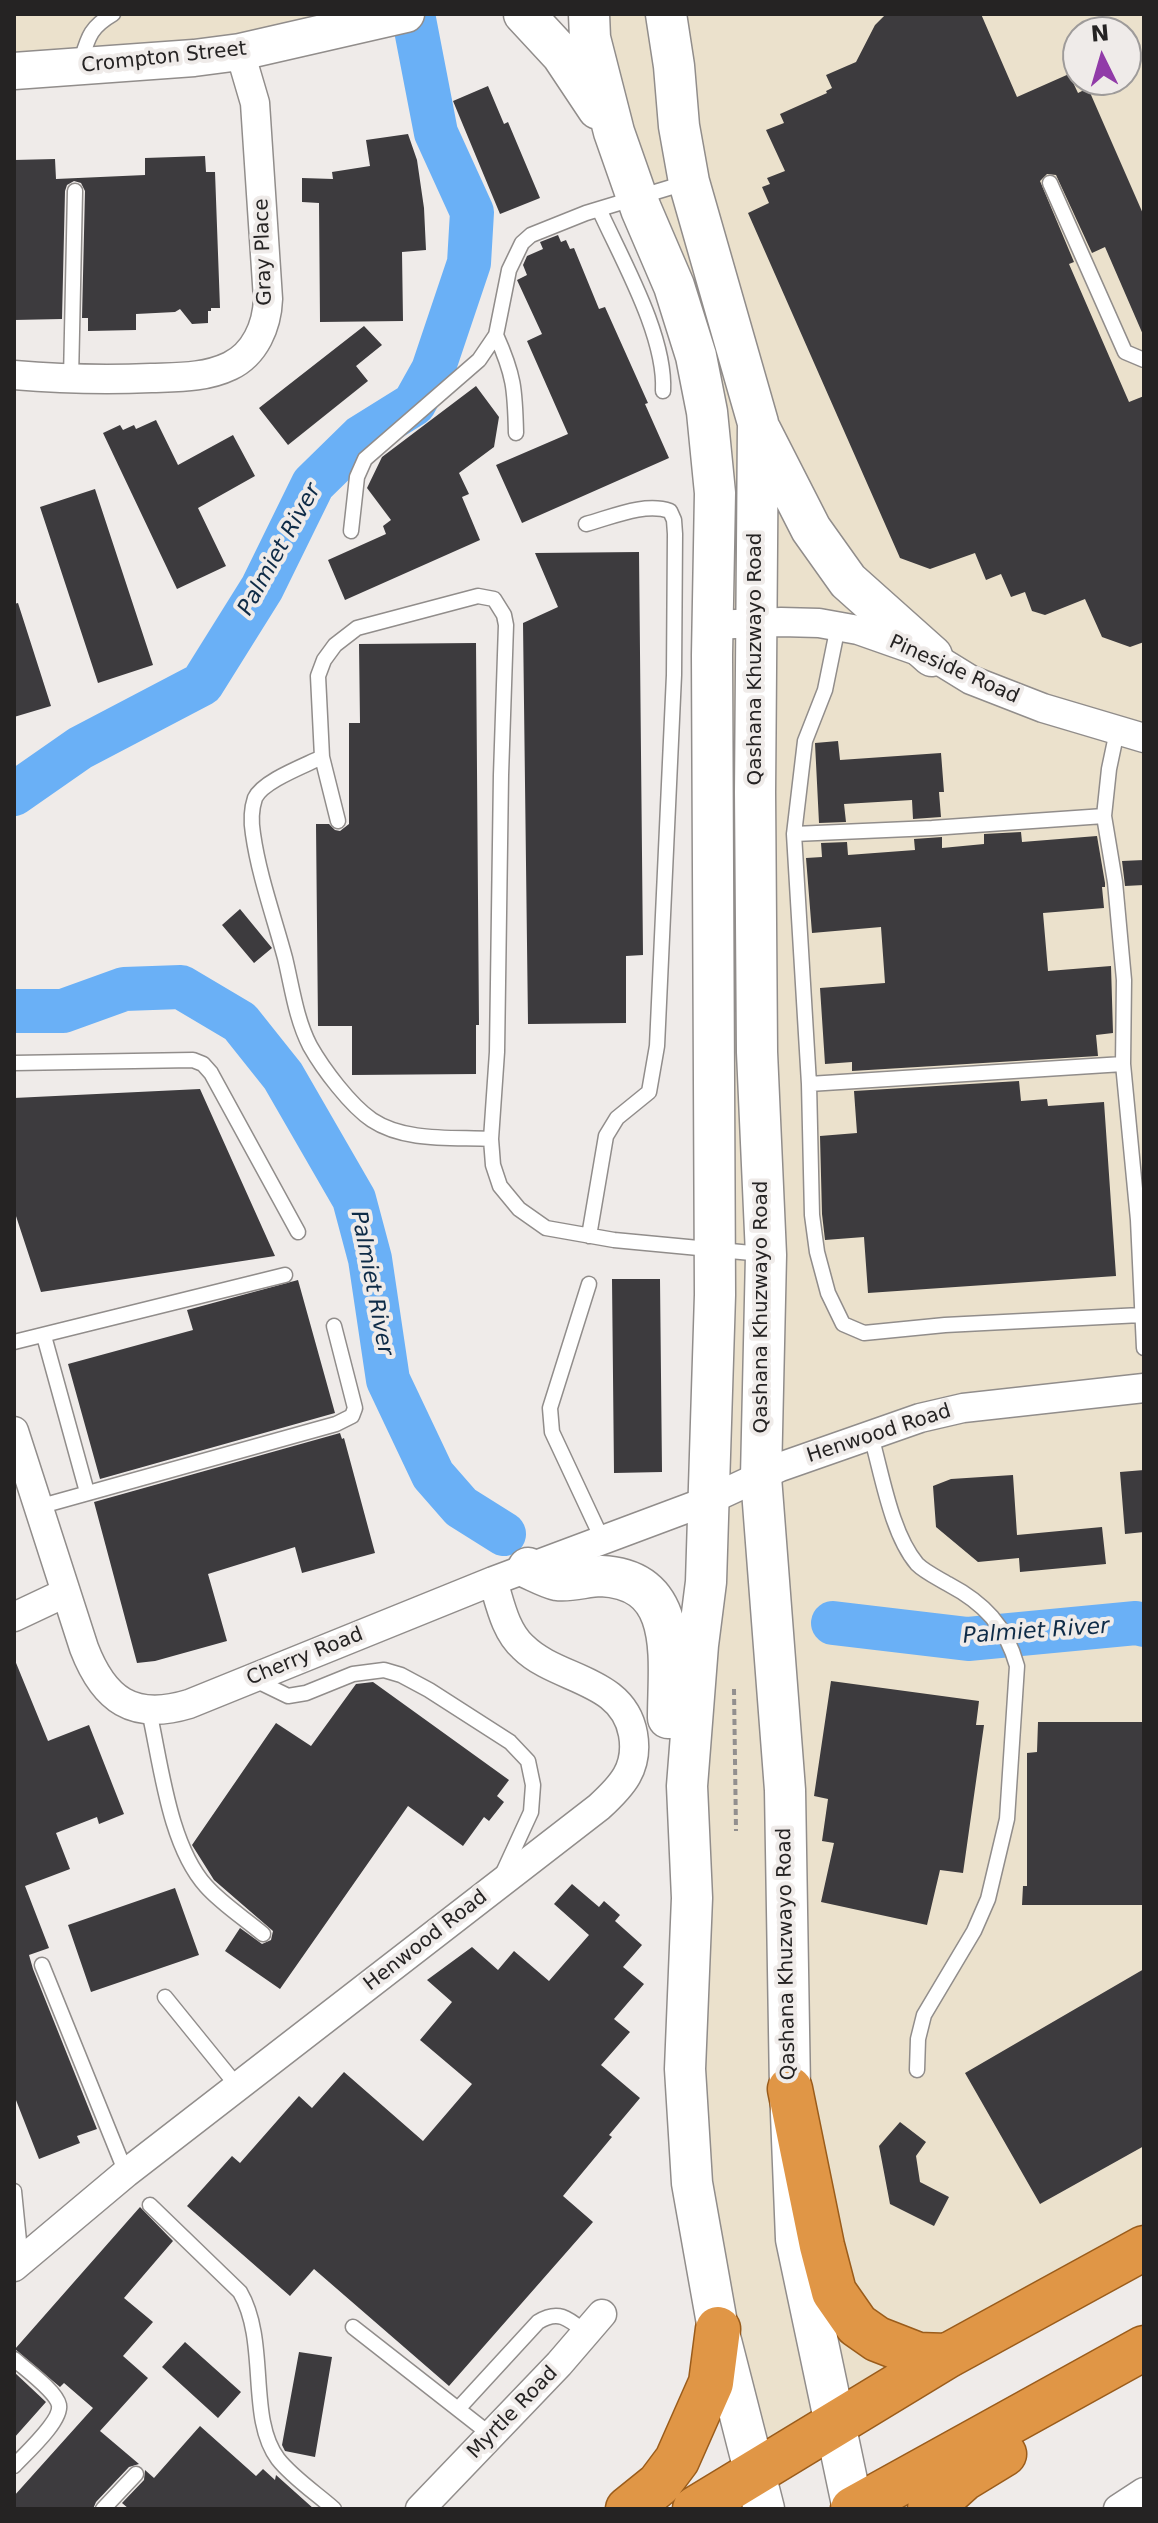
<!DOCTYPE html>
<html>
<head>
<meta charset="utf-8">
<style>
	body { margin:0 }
	#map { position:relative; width:1158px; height:2523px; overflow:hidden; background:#efebe9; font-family:"DejaVu Sans",sans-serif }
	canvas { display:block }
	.frame { position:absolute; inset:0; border:16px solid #252323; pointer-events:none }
	.north { position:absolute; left:1062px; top:16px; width:80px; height:80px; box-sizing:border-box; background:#efebe9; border:2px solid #9e9b9a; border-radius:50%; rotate:355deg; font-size:22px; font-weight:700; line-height:32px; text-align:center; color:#252323 }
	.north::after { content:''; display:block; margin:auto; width:28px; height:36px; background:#913ba8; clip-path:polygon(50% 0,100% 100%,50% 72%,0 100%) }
</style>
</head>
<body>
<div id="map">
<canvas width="1158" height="2523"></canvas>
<div class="frame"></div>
<div class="north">N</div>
</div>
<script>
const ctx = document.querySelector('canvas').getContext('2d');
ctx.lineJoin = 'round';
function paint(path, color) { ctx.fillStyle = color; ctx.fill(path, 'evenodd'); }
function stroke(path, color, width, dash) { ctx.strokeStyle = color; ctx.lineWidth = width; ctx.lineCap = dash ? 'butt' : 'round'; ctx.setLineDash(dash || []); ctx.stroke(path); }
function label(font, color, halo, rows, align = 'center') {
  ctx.font = font + ' "DejaVu Sans",sans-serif'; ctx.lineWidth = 8; ctx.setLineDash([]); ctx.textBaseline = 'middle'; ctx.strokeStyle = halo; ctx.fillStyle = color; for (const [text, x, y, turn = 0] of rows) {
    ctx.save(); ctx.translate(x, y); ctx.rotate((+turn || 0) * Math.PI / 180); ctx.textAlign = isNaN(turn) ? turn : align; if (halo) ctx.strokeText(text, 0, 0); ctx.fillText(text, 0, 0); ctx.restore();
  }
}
paint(new Path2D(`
	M 14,14 L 411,14 L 14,71 Z
	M 590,14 L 1144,14 L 1144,2247 L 756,2473 L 694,2183 L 716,493 ZM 1078,32 L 1126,32 L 1126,80 L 1078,80 Z`), '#ebe1cc');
stroke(new Path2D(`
	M 14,794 L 80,748 L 202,684 L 262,588 L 313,484 L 361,437 L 414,404 L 433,370 L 469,263 L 472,212 L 436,133 L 413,14
	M 14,1011 L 63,1011 L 124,989 L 181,987 L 240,1022 L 283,1076 L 354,1199 L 370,1259 L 388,1380 L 433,1475 L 461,1507 L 504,1534
	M 833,1623 L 968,1639 L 1136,1623 L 1144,1625`), '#6ab0f6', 44);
paint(new Path2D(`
	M 886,14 L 981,14 L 1017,97 L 1069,74 L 1078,93 L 1088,88 L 1144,216 L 1144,337 L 1105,247 L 1092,253 L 1056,175 L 1047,174 L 1040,181 L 1074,262 L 1069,264 L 1129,402 L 1144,396 L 1144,642 L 1130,647 L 1102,637 L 1085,599 L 1045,615 L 1032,611 L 1025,592 L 1011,597 L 1001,574 L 986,580 L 975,553 L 930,569 L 900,558 L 748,213 L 769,203 L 762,187 L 770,184 L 767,178 L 785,171 L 766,130 L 784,123 L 780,114 L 827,93 L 826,91 L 832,88 L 826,75 L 856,62 L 875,25 Z
	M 488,86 L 504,124 L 508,122 L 540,198 L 500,214 L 453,101 Z
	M 408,134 L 417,160 L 424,208 L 426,250 L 402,252 L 403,321 L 320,322 L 319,203 L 302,202 L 302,178 L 333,179 L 332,172 L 370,166 L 366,140 Z
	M 205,156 L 206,172 L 215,172 L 220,308 L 211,308 L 211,311 L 208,311 L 208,323 L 192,324 L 180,309 L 175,312 L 136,314 L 136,330 L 88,331 L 88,318 L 82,318 L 85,191 L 81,183 L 74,181 L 67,185 L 65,191 L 62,319 L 14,320 L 14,160 L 55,159 L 56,179 L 145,175 L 145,158 Z
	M 558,235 L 561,242 L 566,240 L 570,249 L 574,248 L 599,309 L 605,307 L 648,403 L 645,404 L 669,458 L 522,523 L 496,465 L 568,434 L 527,341 L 542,334 L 517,280 L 527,275 L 523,265 L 527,256 L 543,249 L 540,242 Z
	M 364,326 L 382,345 L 356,366 L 368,381 L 288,445 L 259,408 Z
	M 476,386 L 499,417 L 494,447 L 459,473 L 469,494 L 462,497 L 480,540 L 345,600 L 328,560 L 386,534 L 383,526 L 391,520 L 367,488 L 382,457 Z
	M 156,420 L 178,465 L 233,435 L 255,476 L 198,508 L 226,566 L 177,589 L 103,433 L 120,425 L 123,430 L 134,425 L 136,429 Z
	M 95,489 L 153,665 L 98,683 L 40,507 Z
	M 639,552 L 643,955 L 626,956 L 626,1023 L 528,1024 L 523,623 L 558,607 L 535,553 Z
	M 18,603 L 51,706 L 14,717 L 14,604 Z
	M 476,643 L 479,1025 L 476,1025 L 476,1074 L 352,1075 L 352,1026 L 318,1026 L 316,824 L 329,824 L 335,830 L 340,831 L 349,824 L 349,723 L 360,723 L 359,644 Z
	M 838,741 L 840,760 L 941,753 L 944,792 L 939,792 L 941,817 L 913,819 L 912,800 L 844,804 L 846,822 L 819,823 L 815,743 Z
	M 1021,832 L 1022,842 L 1097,836 L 1105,883 L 1105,887 L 1102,887 L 1104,908 L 1043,913 L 1048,971 L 1111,966 L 1113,1033 L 1096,1035 L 1098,1056 L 852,1071 L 852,1062 L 825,1064 L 820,988 L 885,983 L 881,927 L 812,933 L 806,858 L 822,857 L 821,843 L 847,842 L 848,855 L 915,850 L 914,839 L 942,837 L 942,848 L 984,844 L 984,834 Z
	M 1144,860 L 1144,885 L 1125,886 L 1122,861 Z
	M 240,909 L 272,948 L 254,963 L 222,925 Z
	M 1019,1081 L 1021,1101 L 1047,1099 L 1048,1106 L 1104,1102 L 1116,1276 L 868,1293 L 864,1237 L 825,1240 L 822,1214 L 820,1136 L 857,1133 L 854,1091 Z
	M 200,1089 L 275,1256 L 41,1292 L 14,1210 L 14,1098 Z
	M 612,1279 L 660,1279 L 662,1472 L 614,1473 Z
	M 298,1280 L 335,1413 L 100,1479 L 68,1364 L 193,1330 L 187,1310 Z
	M 340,1433 L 342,1439 L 344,1438 L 375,1553 L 302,1573 L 295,1547 L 208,1574 L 227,1641 L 155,1661 L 137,1663 L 94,1502 Z
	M 1144,1470 L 1144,1532 L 1125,1534 L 1120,1472 Z
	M 1013,1475 L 1017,1535 L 1102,1527 L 1106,1564 L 1020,1572 L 1019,1558 L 978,1562 L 936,1527 L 933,1486 L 951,1479 Z
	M 14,1658 L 48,1741 L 89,1725 L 124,1814 L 99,1824 L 97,1817 L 56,1833 L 70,1869 L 25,1886 L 49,1948 L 29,1955 L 33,1969 L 97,2129 L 77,2136 L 80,2143 L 39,2159 L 14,2095 Z
	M 831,1681 L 979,1701 L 976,1725 L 984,1725 L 963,1873 L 940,1870 L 927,1925 L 821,1902 L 834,1843 L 822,1841 L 828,1799 L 814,1796 Z
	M 373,1682 L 509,1780 L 497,1796 L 504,1802 L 489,1821 L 484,1817 L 463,1846 L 408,1806 L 280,1989 L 225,1951 L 240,1928 L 262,1944 L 271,1940 L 273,1931 L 214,1880 L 192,1845 L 276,1723 L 311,1746 L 356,1684 Z
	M 1038,1722 L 1144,1722 L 1144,1905 L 1022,1905 L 1023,1886 L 1027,1886 L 1027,1753 L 1037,1752 Z
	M 572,1884 L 599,1907 L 604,1901 L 620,1915 L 615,1921 L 642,1945 L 623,1967 L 644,1984 L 614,2019 L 630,2032 L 601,2065 L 640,2098 L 609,2135 L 612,2137 L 563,2196 L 593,2222 L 449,2386 L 314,2269 L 290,2296 L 187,2206 L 232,2156 L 240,2163 L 299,2096 L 312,2108 L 344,2072 L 423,2141 L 472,2084 L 420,2040 L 452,2002 L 427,1980 L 472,1947 L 498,1970 L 514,1951 L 549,1981 L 589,1935 L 554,1904 Z
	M 175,1888 L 199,1955 L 91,1992 L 68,1925 Z
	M 1144,1969 L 1144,2146 L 1040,2204 L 965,2073 Z
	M 900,2122 L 926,2142 L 916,2156 L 920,2182 L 949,2197 L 934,2226 L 890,2204 L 879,2146 Z
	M 140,2207 L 173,2241 L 124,2298 L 153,2322 L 123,2356 L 148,2378 L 100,2431 L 139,2464 L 129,2467 L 96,2502 L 93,2509 L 14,2509 L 14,2496 L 93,2408 L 64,2383 L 60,2387 L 15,2349 Z
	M 185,2342 L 241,2392 L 218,2418 L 162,2367 Z
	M 299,2352 L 332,2357 L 315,2457 L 285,2451 L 282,2445 Z
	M 14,2372 L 46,2402 L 14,2438 Z
	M 200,2426 L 256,2476 L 263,2469 L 275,2480 L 276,2475 L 314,2509 L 129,2509 L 122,2503 L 144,2480 L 145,2470 L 154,2478 Z`), '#3d3b3e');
const service = new Path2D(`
	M 80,64 C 88,38 89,28 113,14
	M 1050,183 L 1125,352 L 1144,360
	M 599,209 C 622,260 666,336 663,391
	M 496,335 C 514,375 515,389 516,433
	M 71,379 L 75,191
	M 586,524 C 612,517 645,502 670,511 L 674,520 L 675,534 L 674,675 L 657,1046 L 649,1092 L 617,1118 L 606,1136 L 589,1236
	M 351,531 L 357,477 L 365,459 L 479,360 L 496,335 L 509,270 L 522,243 L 531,235 L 586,213 L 685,183
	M 838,626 L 825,690 L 805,741 L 794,834 L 809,1084 L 812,1215 L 817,1252 L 828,1293 L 843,1324 L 864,1333 L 945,1325 L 1141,1315
	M 1117,731 L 1109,769 L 1104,816 L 1115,882 L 1124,980 L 1123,1064 L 1138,1220 L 1144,1348
	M 322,757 C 304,766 263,781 255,798 C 251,810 251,822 253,834 C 259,876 274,917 285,958 C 292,987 296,1019 310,1046 C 323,1069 350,1105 372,1120 C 405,1142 453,1137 491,1139
	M 338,821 L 322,757 L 318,676 L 324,660 L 335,645 L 357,628 L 478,596 L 494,599 L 504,615 L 506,625 L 501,775 L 497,1052 L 491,1139 L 493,1165 L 500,1186 L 519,1209 L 546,1228 L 614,1240 L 762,1254
	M 794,834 L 932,828 L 1104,816
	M 14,1063 L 193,1060 L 203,1064 L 211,1073 L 298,1232
	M 809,1084 L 1123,1064
	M 589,1284 L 550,1408 L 552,1432 L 603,1541
	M 44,1336 L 87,1492
	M 14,1342 L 285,1275
	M 871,1436 C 882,1474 891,1533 917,1564 C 925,1572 938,1578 948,1584 C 984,1603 1006,1626 1017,1666 L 1007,1819 L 988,1899 L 974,1931 L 924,2015 L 918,2039 L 917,2070
	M 38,1507 L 336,1424 L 352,1416 L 355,1408 L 334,1326
	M 253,1679 L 288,1696 L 306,1693 L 353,1674 L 384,1670 L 401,1675 L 429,1690 L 510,1742 L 528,1761 L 533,1785 L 531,1812 L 502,1875
	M 149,1711 C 161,1764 169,1845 206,1886 C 222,1904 244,1918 263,1934
	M 42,1965 L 126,2173
	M 165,1997 L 238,2087
	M 14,2191 L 21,2261
	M 150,2205 L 240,2292 C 269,2342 247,2418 278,2459 C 293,2478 316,2493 334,2509
	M 353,2327 L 491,2435
	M 14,2359 C 25,2369 56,2391 59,2405 C 62,2421 25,2454 14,2466
	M 458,2409 L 538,2322 C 559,2309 569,2319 586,2333
	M 103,2509 L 136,2474`);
const minor = new Path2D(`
	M 14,375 C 62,379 103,380 151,378 C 178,377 205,378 230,366 C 255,354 267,326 268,299 L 255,103 L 240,52
	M 713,625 L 781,622 L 819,623 L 858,630 L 932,656 L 971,680 L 1043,708 L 1144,738
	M 14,1431 L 84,1648 C 104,1700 133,1721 189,1704 L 493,1581 L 707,1501 L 780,1467 L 920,1418 L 963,1408 L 1144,1388
	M 14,1617 L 65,1593
	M 14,2267 L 126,2173 L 599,1807 C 622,1786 639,1768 633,1734 C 623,1678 557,1681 523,1647 C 505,1631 500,1603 493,1581
	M 420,2509 L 559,2364 L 602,2314
	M 1118,2509 L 1144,2492`);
const tertiary = new Path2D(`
	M 14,71 L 194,58 L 240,52 L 406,14`);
const secondary = new Path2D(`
	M 524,14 L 562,55 L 598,109
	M 589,14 L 590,38 L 614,132 L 641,209 L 674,286 L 696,356 L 707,412 L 715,493 L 712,655 L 715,1295 L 706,1582 L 698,1645 L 687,1786 L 692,1898 L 685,2069 L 692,2183 L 718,2329 L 764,2509
	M 666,14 L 674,66 L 679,126 L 689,182 L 758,423 L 755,792 L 757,1052 L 766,1255 L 761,1477 L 785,1790 L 790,2089 L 796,2239 L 853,2509
	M 761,431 L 811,529 L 848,581 L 932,656
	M 528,1568 C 537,1572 548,1578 557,1580 C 571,1582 587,1576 601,1576 C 682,1580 668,1660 668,1718`);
const trunk = new Path2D(`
	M 790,2089 L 822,2246 L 834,2292 L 857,2325 L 877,2339 L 918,2355 L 947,2356
	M 628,2509 L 659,2484 L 677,2460 L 711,2383 L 718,2329
	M 695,2509 L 947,2356 L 1144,2248
	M 853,2509 L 1144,2348
	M 930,2509 L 963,2479 L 1004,2454`);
stroke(service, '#918d8b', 17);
stroke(minor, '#918d8b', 31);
stroke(tertiary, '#918d8b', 39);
stroke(secondary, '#918d8b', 43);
stroke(trunk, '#9a5c1b', 47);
stroke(new Path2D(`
	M 734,1689 L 736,1831`), '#928f8e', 4, [6, 4]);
stroke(service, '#fff', 14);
stroke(minor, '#fff', 28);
stroke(tertiary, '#fff', 36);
stroke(secondary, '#fff', 40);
stroke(trunk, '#e09646', 44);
label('20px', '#252323', '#efebe9', [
	["Crompton Street",164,58,-6],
	["Gray Place",264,252,-92],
	["Qashana Khuzwayo Road",756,659,-90],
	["Pineside Road",954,670,24],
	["Qashana Khuzwayo Road",762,1307,-90],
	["Henwood Road",879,1434,-18],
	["Cherry Road",305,1657,-22],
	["Henwood Road",426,1941,-38],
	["Qashana Khuzwayo Road",787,1954,-91],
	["Myrtle Road",513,2413,-46]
]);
label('italic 22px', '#0e2b47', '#efebe9', [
	["Palmiet River",280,550,-61],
	["Palmiet River",371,1283,79],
	["Palmiet River",1036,1632,-4]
]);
</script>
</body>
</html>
